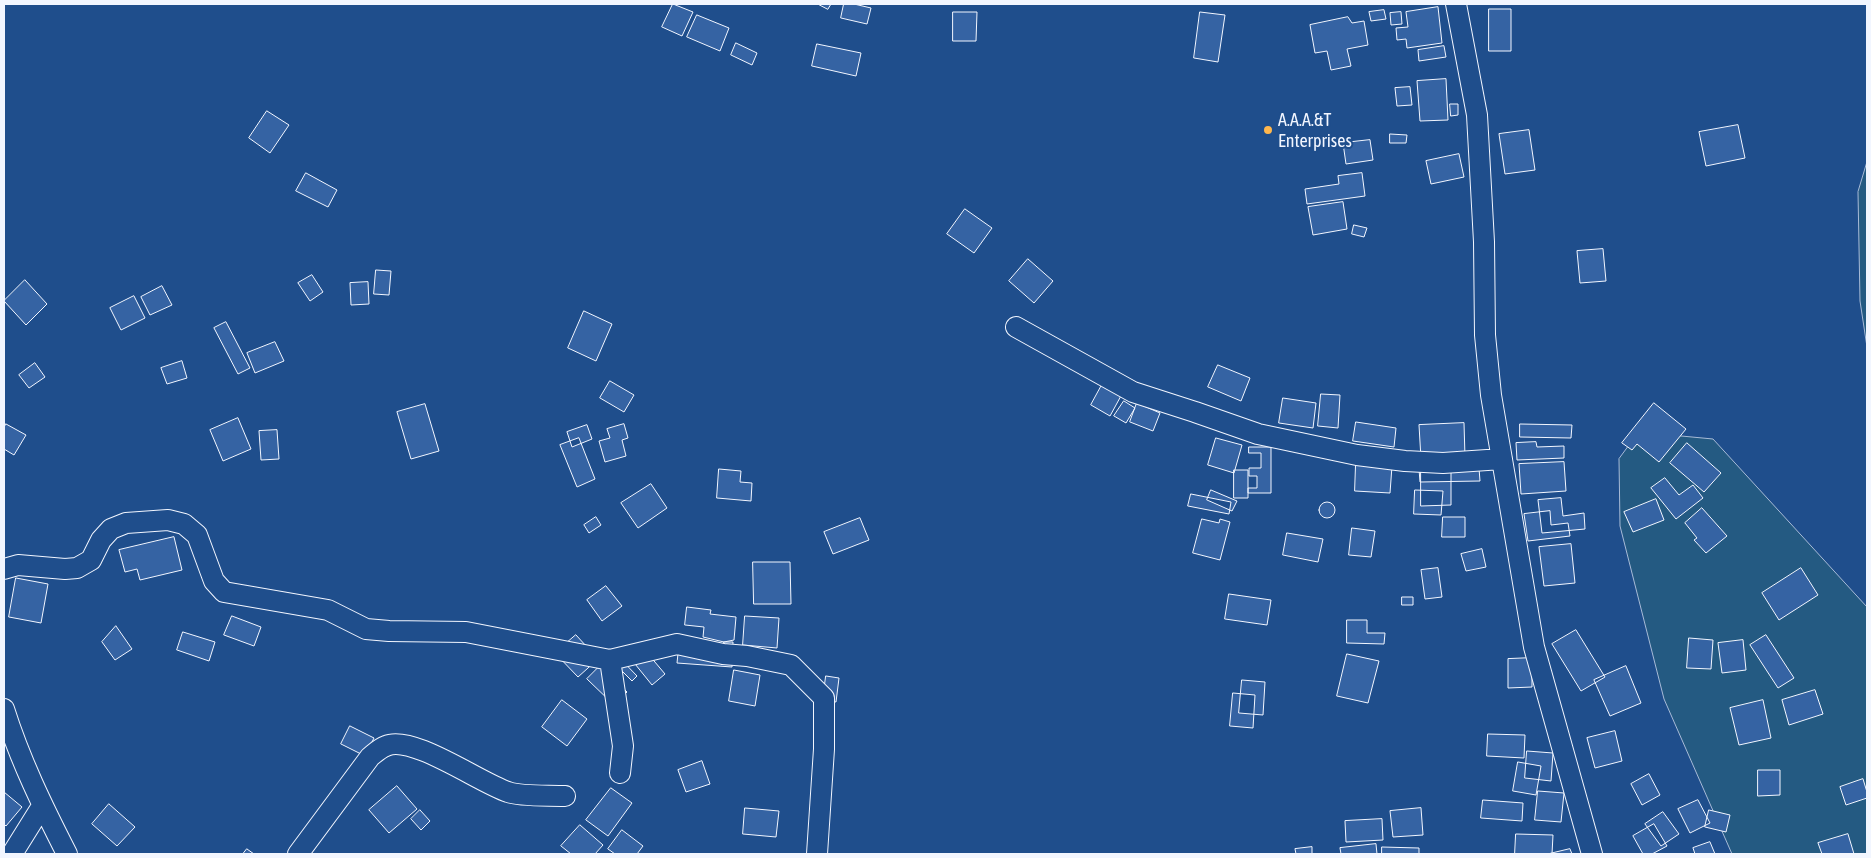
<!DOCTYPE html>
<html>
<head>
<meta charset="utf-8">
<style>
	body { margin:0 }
	#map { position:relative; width:1871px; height:858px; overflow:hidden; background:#1f4e8c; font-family:"Asap Condensed",sans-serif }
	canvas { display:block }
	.frame { position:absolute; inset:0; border:5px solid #f2f6ff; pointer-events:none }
</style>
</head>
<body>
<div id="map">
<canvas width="1871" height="858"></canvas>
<div class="frame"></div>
</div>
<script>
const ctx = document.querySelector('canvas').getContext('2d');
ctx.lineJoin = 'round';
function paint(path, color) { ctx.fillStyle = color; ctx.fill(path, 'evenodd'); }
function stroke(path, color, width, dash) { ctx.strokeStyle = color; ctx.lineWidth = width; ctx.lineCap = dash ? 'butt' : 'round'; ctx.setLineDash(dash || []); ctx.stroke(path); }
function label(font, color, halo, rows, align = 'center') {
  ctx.font = font + ' "Asap Condensed",sans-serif'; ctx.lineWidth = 4; ctx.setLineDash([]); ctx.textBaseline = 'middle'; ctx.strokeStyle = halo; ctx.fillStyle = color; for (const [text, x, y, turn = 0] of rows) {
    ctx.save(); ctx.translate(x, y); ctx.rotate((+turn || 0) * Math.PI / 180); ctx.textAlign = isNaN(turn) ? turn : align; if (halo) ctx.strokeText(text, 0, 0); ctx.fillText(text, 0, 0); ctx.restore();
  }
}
const green = new Path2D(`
	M 1867,162 L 1867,347 L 1860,301 L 1858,192 Z
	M 1639,432 L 1713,439 L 1867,607 L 1867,854 L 1732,854 L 1664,699 L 1620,526 L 1619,459 Z`);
paint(green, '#245a82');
stroke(green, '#a8bbd7', 1);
const building = new Path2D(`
	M 673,4 L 693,12 L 682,36 L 662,27 Z
	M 818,4 L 831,4 L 828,9 Z
	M 844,4 L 854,4 L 871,8 L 867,24 L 841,18 Z
	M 1438,7 L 1442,43 L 1407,48 L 1406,39 L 1397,40 L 1396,28 L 1408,27 L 1406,12 Z
	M 1489,9 L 1511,9 L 1511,51 L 1489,51 Z
	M 1384,10 L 1386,19 L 1371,21 L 1369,12 Z
	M 953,12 L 977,12 L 976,41 L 953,41 Z
	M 1200,12 L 1225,15 L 1218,62 L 1194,58 Z
	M 1401,12 L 1402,24 L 1391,25 L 1390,13 Z
	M 697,15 L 729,28 L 720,51 L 687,37 Z
	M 1348,17 L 1352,23 L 1364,21 L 1368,45 L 1347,49 L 1351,66 L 1331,70 L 1327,51 L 1315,53 L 1310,25 Z
	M 736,43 L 757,53 L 752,65 L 731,55 Z
	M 817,44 L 861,53 L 856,76 L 812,66 Z
	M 1444,46 L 1446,57 L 1419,61 L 1418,50 Z
	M 1446,79 L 1448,120 L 1420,121 L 1417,81 Z
	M 1410,87 L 1412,105 L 1397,106 L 1395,88 Z
	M 1450,104 L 1458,104 L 1458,115 L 1451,116 Z
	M 267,111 L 289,125 L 270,153 L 249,138 Z
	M 1738,125 L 1745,158 L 1706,166 L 1699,132 Z
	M 1529,130 L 1535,170 L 1505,174 L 1499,134 Z
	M 1390,134 L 1407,135 L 1406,143 L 1390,143 Z
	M 1370,140 L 1373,160 L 1346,164 L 1343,143 Z
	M 1459,154 L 1464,177 L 1431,184 L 1426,161 Z
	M 306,173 L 337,190 L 328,207 L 296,191 Z
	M 1362,173 L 1365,196 L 1307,204 L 1305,189 L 1339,184 L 1338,176 Z
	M 1343,202 L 1347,229 L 1313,235 L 1308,207 Z
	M 965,209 L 992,228 L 974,253 L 947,234 Z
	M 1354,225 L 1367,228 L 1364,237 L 1352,234 Z
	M 1603,249 L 1606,281 L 1580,283 L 1577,251 Z
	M 1028,259 L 1053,281 L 1034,303 L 1009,281 Z
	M 376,270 L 391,271 L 389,295 L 374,294 Z
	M 312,275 L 323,292 L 310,301 L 298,283 Z
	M 25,280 L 47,304 L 26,325 L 4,301 Z
	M 368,282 L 369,304 L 351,305 L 350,283 Z
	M 162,286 L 172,305 L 150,315 L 141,297 Z
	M 134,296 L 145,318 L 121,330 L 110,308 Z
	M 584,311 L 612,324 L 596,361 L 568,348 Z
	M 226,322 L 250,368 L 238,374 L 214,328 Z
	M 275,342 L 284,361 L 255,373 L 247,353 Z
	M 182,361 L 187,378 L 167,384 L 161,368 Z
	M 35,363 L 45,377 L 29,388 L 19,375 Z
	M 1218,365 L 1250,378 L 1241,401 L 1208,387 Z
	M 610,381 L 634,395 L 624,412 L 600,398 Z
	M 1103,383 L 1122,394 L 1110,416 L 1091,405 Z
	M 1321,394 L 1340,395 L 1338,428 L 1318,426 Z
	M 1283,398 L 1316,403 L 1313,428 L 1279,423 Z
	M 1124,401 L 1135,408 L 1126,423 L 1114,416 Z
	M 1137,403 L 1160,413 L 1153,431 L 1130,422 Z
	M 1654,403 L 1686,429 L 1659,462 L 1637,444 L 1632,450 L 1622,443 Z
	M 425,404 L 439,451 L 411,459 L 397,412 Z
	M 238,418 L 251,449 L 223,461 L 210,430 Z
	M 1356,422 L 1396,428 L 1394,447 L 1353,441 Z
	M 1464,423 L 1465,457 L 1421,459 L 1419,425 Z
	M 6,424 L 26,435 L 14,455 L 4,449 L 4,428 Z
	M 624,424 L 628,438 L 622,440 L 626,456 L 605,462 L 599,441 L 610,438 L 607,429 Z
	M 1520,424 L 1572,425 L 1571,438 L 1520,437 Z
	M 587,425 L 592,439 L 572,447 L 567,432 Z
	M 277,430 L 279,459 L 261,460 L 259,431 Z
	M 579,438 L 595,479 L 577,487 L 560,445 Z
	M 1216,438 L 1242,445 L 1234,473 L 1208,465 Z
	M 1536,442 L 1537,447 L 1564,446 L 1564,458 L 1517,460 L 1516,443 Z
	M 1687,443 L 1721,473 L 1704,492 L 1670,463 Z
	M 1249,447 L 1271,447 L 1271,493 L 1248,493 L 1248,488 L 1257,488 L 1257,476 L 1249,476 L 1249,468 L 1261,468 L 1261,453 L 1249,453 Z
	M 1564,462 L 1566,491 L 1521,494 L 1519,464 Z
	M 1356,463 L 1392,466 L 1390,493 L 1355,491 Z
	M 1479,468 L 1480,481 L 1420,482 L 1419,469 Z
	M 719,469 L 741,471 L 740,482 L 752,483 L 751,501 L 717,498 Z
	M 1421,469 L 1451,469 L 1451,505 L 1421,506 Z
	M 1234,470 L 1248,470 L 1248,498 L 1234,498 Z
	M 1665,478 L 1679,495 L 1693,485 L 1703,498 L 1676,519 L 1651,488 Z
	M 651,484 L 667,508 L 638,528 L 621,503 Z
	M 1211,490 L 1237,501 L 1232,511 L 1207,500 Z
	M 1415,490 L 1443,491 L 1441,515 L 1414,514 Z
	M 1191,494 L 1231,502 L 1229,514 L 1188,506 Z
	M 1561,498 L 1563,516 L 1584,513 L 1585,529 L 1542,533 L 1538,500 Z
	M 1656,499 L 1664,520 L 1633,532 L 1624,512 Z
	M1319 510a8 8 0 1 1 16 0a8 8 0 1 1-16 0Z
	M 1702,508 L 1727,536 L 1706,553 L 1694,540 L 1697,538 L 1685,523 Z
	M 1550,511 L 1551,525 L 1568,523 L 1570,536 L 1528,541 L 1524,514 Z
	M 596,517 L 601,525 L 589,533 L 584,525 Z
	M 1443,517 L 1465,517 L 1465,537 L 1442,537 Z
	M 860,518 L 869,540 L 833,554 L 824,532 Z
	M 1202,519 L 1219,523 L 1220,519 L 1230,522 L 1220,560 L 1193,553 Z
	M 1352,528 L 1375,531 L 1371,557 L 1349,555 Z
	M 1287,533 L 1323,539 L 1318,562 L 1283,555 Z
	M 174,537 L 182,570 L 140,580 L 137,569 L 125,572 L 119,550 Z
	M 1571,544 L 1575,583 L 1544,586 L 1539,547 Z
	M 1482,549 L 1486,567 L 1466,571 L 1461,554 Z
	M 753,562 L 790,562 L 791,604 L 754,604 Z
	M 1438,568 L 1442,597 L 1425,599 L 1421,570 Z
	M 1801,568 L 1818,595 L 1779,620 L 1762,593 Z
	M 16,578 L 48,584 L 41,623 L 9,617 Z
	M 606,586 L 622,606 L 602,621 L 587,600 Z
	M 1229,594 L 1271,600 L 1267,625 L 1225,619 Z
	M 1402,597 L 1413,597 L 1413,605 L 1402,605 Z
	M 687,607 L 711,610 L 710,614 L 736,617 L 734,640 L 724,642 L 703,637 L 704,627 L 685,625 Z
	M 232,616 L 261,627 L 254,646 L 224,635 Z
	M 745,616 L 779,618 L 777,648 L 743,645 Z
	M 1347,620 L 1367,620 L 1367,633 L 1385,633 L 1384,644 L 1347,643 Z
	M 116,626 L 132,649 L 115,660 L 102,642 Z
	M 1576,630 L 1605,677 L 1581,691 L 1552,644 Z
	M 183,632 L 215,642 L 209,661 L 177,650 Z
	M 576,635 L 598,659 L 578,677 L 555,653 Z
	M 1766,635 L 1794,678 L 1778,688 L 1750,645 Z
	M 1689,638 L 1713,640 L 1711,669 L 1687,668 Z
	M 1743,640 L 1746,670 L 1722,673 L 1718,643 Z
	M 724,642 L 733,642 L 732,667 L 677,663 L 679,644 L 724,653 Z
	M 644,649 L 665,674 L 652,685 L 631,659 Z
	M 614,652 L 637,676 L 632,681 L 621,670 L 613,678 L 627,692 L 614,705 L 587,679 Z
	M 1347,654 L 1379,661 L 1368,703 L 1337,696 Z
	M 1532,658 L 1532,687 L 1508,688 L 1508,659 Z
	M 1626,666 L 1641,703 L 1610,716 L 1594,680 Z
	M 734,670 L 760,675 L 755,706 L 729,701 Z
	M 826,676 L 839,678 L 836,702 L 823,700 Z
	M 1242,680 L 1265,682 L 1263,715 L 1239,713 Z
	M 1815,690 L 1823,714 L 1789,725 L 1782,700 Z
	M 1233,693 L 1255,695 L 1253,728 L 1230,726 Z
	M 562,700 L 587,719 L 567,746 L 542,727 Z
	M 1763,700 L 1771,738 L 1739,745 L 1730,708 Z
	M 350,726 L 374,738 L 365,756 L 341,744 Z
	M 1615,731 L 1622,761 L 1595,768 L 1587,738 Z
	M 1488,734 L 1525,735 L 1524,758 L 1487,756 Z
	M 1527,751 L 1553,753 L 1551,781 L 1525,778 Z
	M 702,761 L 710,784 L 686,792 L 678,770 Z
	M 1518,762 L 1541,766 L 1536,795 L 1513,791 Z
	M 1758,770 L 1780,770 L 1780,795 L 1758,796 Z
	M 1649,774 L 1660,795 L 1642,805 L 1631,784 Z
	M 1863,779 L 1867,792 L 1867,798 L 1846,805 L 1840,787 Z
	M 397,786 L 417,809 L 389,833 L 369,810 Z
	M 611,788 L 632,803 L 608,836 L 586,820 Z
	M 1538,791 L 1564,793 L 1561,822 L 1535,820 Z
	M 4,792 L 22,807 L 6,826 L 4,824 Z
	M 1483,800 L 1523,803 L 1522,821 L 1481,818 Z
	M 1698,800 L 1710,823 L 1690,833 L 1678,809 Z
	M 109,804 L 135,827 L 117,846 L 92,824 Z
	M 745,808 L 779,811 L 776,837 L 743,834 Z
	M 1421,808 L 1423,835 L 1393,837 L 1390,811 Z
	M 420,810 L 430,821 L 421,830 L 411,819 Z
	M 1709,810 L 1730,815 L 1726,832 L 1705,827 Z
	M 1663,812 L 1679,834 L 1661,846 L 1645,824 Z
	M 1382,819 L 1383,840 L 1346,842 L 1345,821 Z
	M 1654,824 L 1667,846 L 1652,854 L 1643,854 L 1633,836 Z
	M 580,825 L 603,845 L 595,854 L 571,854 L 561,846 Z
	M 622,830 L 643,846 L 637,854 L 615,854 L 608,849 Z
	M 1516,834 L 1553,835 L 1552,854 L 1515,854 Z
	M 1848,834 L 1854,854 L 1822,854 L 1818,843 Z
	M 1710,842 L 1715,854 L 1695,854 L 1693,848 Z
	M 1376,844 L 1377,854 L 1341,854 L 1340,848 Z
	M 1312,847 L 1312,854 L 1296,854 L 1295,849 Z
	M 1382,847 L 1419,848 L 1419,854 L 1382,854 Z
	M 247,849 L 254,854 L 243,854 Z
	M 1570,849 L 1572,854 L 1548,854 Z`);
paint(building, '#3563a3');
stroke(building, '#f2f6ff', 1);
const minor = new Path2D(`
	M 1456,4 L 1477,115 L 1484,242 L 1485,335 L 1491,395 L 1534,647 L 1592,854
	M 1016,327 L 1133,392 L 1195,412 L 1258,434 L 1357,455 L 1405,461 L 1443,463 L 1502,459
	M 4,569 L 18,565 L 65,569 L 77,568 L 91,560 L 101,540 L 111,529 L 126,523 L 168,520 L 184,524 L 197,535 L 214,581 L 224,592 L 328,610 L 366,629 L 389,631 L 466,632 L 610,660 L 677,644 L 723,654 L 747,656 L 791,665 L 824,698 L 824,749 L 817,854
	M 610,660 L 623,746 L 620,773
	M 4,709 C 20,760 43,807 67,854
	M 12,854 L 42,806
	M 298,854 L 370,757 C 375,753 380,748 386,746 C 412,734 480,783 508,792 C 522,797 550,795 565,796`);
stroke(minor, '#f2f6ff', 22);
stroke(minor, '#1f4e8c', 20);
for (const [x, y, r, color] of [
	[1268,130,5,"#ffb74d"]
]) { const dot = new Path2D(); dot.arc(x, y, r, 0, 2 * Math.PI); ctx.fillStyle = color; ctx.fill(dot); stroke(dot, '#1f4e8c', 2); }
label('18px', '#f2f6ff', '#1f4e8c', [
	["A.A.A.&T",1278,120],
	["Enterprises",1278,141]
], 'left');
</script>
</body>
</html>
